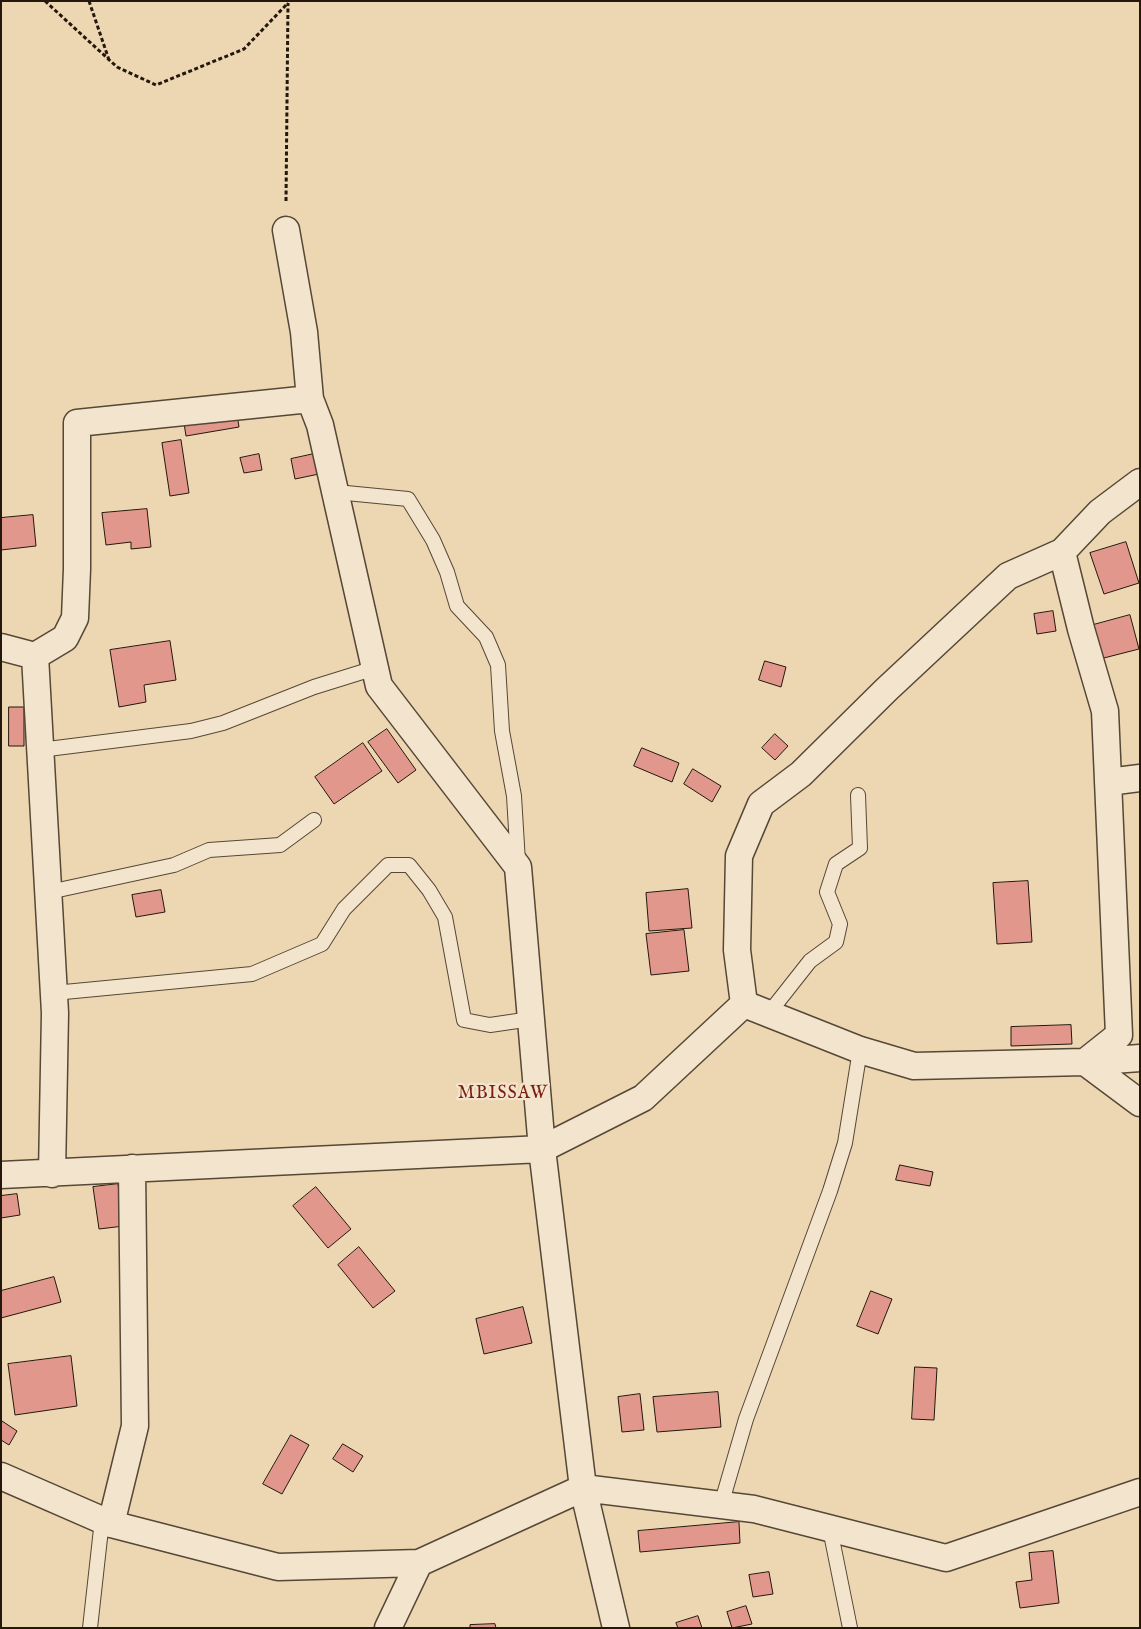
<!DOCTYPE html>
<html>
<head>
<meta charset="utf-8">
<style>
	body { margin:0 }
	#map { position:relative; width:1141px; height:1629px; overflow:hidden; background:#edd7b2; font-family:"IM FELL English",serif }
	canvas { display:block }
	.frame { position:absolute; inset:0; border:2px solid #24170c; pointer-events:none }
</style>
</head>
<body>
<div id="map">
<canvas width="1141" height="1629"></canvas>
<div class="frame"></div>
</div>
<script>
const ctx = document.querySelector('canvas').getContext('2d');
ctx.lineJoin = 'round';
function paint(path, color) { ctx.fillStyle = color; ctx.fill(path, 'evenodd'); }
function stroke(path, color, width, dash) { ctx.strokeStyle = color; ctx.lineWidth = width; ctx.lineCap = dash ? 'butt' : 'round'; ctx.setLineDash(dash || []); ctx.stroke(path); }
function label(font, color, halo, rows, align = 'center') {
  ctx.font = font + ' "IM FELL English",serif'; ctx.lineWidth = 4.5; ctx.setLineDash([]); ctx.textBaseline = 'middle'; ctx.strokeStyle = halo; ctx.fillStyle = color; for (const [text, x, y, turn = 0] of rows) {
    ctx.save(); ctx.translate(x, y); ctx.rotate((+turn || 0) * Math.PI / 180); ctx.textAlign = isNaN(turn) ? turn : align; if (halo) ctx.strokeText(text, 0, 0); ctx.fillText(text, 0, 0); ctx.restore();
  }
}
const building = new Path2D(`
	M 236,408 L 239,427 L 186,436 L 183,417 Z
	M 181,440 L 189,493 L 170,496 L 162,443 Z
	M 259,454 L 262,470 L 244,473 L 240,458 Z
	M 314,454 L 319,474 L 295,479 L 291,459 Z
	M 147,509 L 151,547 L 131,549 L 131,542 L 106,545 L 102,513 Z
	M 33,515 L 36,546 L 1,550 L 1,518 Z
	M 1126,542 L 1139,583 L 1104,594 L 1090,553 Z
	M 1053,611 L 1056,631 L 1037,634 L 1034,614 Z
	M 1130,615 L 1139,649 L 1096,660 L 1086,627 Z
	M 170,641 L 176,680 L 144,685 L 146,702 L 119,707 L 110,650 Z
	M 765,661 L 786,667 L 781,687 L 759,680 Z
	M 9,707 L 24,707 L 24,746 L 9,746 Z
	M 387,729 L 416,770 L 398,783 L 368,742 Z
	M 775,734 L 788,746 L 775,760 L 762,748 Z
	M 363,743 L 382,771 L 334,804 L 315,777 Z
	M 642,748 L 679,763 L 672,782 L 634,766 Z
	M 693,769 L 721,786 L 712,802 L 684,784 Z
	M 1028,881 L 1032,942 L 997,944 L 993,883 Z
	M 688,889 L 692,928 L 649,931 L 646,893 Z
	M 161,890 L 165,912 L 136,917 L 132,895 Z
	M 684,930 L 689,971 L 651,975 L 646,934 Z
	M 1071,1025 L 1072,1044 L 1011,1046 L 1011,1027 Z
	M 900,1165 L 933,1172 L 930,1186 L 896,1180 Z
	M 118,1184 L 124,1226 L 99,1229 L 93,1187 Z
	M 316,1187 L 351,1229 L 328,1248 L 293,1206 Z
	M 17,1194 L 20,1215 L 1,1218 L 1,1196 Z
	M 359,1247 L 395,1291 L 373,1308 L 338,1265 Z
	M 54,1277 L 61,1302 L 1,1318 L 1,1291 Z
	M 871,1291 L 892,1299 L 878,1334 L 857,1326 Z
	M 523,1307 L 532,1343 L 484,1354 L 476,1319 Z
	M 71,1356 L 77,1406 L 15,1415 L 8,1364 Z
	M 915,1367 L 937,1368 L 934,1420 L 912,1419 Z
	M 718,1392 L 721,1427 L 657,1432 L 653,1397 Z
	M 640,1394 L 644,1430 L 622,1432 L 618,1397 Z
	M 2,1421 L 17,1431 L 9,1445 L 1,1440 Z
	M 291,1435 L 309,1445 L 282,1494 L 263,1484 Z
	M 343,1444 L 363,1456 L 353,1472 L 333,1459 Z
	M 739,1522 L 740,1543 L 640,1552 L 638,1531 Z
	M 1053,1551 L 1059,1603 L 1020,1608 L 1016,1582 L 1032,1580 L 1029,1553 Z
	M 769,1572 L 773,1594 L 753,1597 L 749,1575 Z
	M 746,1606 L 752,1624 L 732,1628 L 727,1612 Z
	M 698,1616 L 702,1628 L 678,1628 L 676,1623 Z
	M 495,1624 L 496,1628 L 470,1628 L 470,1625 Z`);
paint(building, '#e2978d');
stroke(building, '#24170c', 1);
const lane = new Path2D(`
	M 336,492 L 408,499 L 433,540 L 447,572 L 457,606 L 486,637 L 498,665 L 502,731 L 514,796 L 518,862
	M 40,750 L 191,731 L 223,723 L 314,687 L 375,668
	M 49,892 L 174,865 L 209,850 L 280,845 L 314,820
	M 54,993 L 252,974 L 322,944 L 344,909 L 388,865 L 409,865 L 429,890 L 445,917 L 464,1020 L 490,1025 L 531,1019
	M 769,1013 L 810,961 L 836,942 L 840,924 L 827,892 L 836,864 L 860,848 L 858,795
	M 721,1505 L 746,1419 L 830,1191 L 845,1143 L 860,1050
	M 830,1529 L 850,1628
	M 90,1628 L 102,1520`);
const street = new Path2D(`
	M 286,230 L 304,332 L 310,399 L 320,425 L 379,686 L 518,867 L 542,1149 L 583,1488 L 616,1628
	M 1062,552 L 1100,512 L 1140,482
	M 1,647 L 35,656 L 55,1013 L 52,1174
	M 35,656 L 65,638 L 75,618 L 77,569 L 77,423 L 310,399
	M 1108,782 L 1140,778
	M 744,1004 L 737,950 L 739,856 L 761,804 L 801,774 L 886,690 L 1008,576 L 1062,552 L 1081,629 L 1105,711 L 1119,1035 L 1085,1062 L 1140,1103
	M 1,1175 L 542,1149 L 643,1098 L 744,1004 L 860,1050 L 914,1066 L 1085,1062 L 1140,1058
	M 1,1476 L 111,1524 L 278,1567 L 419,1563
	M 111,1524 L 135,1426 L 132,1168
	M 388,1628 L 419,1563 L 583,1488 L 754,1509 L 946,1558 L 1140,1492`);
stroke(lane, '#564736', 16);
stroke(street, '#564736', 29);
stroke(new Path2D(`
	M 45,1 L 117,67 L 156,85 L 244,49 L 288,3
	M 89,1 L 109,60
	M 286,201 L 288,3`), '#24170c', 3, [4, 2.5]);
stroke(lane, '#f3e5cd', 14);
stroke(street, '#f3e5cd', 26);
ctx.letterSpacing = '1px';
label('18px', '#7a1f14', '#f3e5cd', [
	["MBISSAW",503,1094]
]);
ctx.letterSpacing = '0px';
</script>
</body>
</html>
